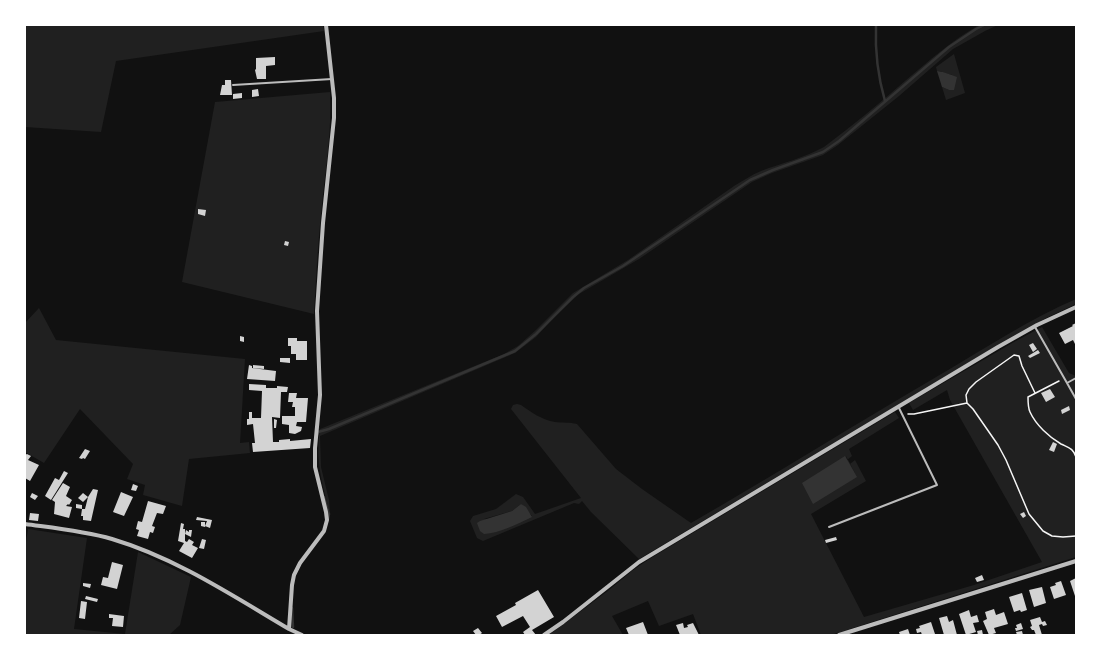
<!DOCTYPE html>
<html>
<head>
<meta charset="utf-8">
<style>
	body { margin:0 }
	#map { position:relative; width:1101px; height:660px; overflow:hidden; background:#111; font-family:Mulish,sans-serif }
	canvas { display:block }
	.frame { position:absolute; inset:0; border:26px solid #fff; pointer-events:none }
</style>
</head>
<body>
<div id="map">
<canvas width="1101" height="660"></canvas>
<div class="frame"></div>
</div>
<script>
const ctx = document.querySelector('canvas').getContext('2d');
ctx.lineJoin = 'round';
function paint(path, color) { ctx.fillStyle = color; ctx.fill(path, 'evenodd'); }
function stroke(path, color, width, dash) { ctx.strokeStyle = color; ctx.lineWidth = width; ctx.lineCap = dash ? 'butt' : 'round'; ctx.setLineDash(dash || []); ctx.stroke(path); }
paint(new Path2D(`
	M 25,25 L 323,25 L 324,31 L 116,61 L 101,132 L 25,127 Z
	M 979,25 L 998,25 L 985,31 L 953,49 L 899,96 L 838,145 L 823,155 L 772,173 L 752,182 L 639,259 L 579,294 L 555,316 L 536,337 L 515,353 L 320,436 L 321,467 L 329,500 L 330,513 C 322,484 315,459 320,429 L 504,354 L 518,346 L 536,330 L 573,293 L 628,260 L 734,186 C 743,181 751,175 761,171 C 782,163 804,158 824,147 C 852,126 879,104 905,81 C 930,60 951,41 979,25 Z
	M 954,54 L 965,93 L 946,100 L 942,87 L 949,90 L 952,75 C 947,74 942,71 937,71 L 936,67 Z
	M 330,92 C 332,129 326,167 322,204 C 318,241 316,277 314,314 L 182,282 L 215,102 Z
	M 1076,299 L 1076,304 L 1046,318 L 1013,336 L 639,559 L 591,512 L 582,501 L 579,504 L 574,503 L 483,541 L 477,538 L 470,521 L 473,516 L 496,509 L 516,494 L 523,497 L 535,514 L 581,498 L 511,409 L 513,405 L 517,404 L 521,405 C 531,412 542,420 555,422 C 562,423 570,422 577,424 L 616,469 L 642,489 L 691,523 C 776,474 859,422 943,373 C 987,347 1030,319 1076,299 ZM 521,504 L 532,516 L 517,523 L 484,519 L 512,511 Z
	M 39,308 L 56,340 L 245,359 L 240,443 L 249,442 L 250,453 L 189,459 L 182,506 L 143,495 L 145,485 L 127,479 L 133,464 L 80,409 L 44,463 L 25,452 L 25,323 Z
	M 1042,327 L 1069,373 L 1076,376 L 1076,557 L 831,635 L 701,635 L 693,614 L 659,626 L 648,601 L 612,616 L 623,635 L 549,635 L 609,590 L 633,570 L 651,558 L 895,412 L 899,418 L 849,449 L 852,456 L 847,460 L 846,456 L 857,477 L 850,464 L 855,460 L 866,481 L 811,514 L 864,617 L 974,585 L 1042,562 L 950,400 L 947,390 L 913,410 L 909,403 L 1014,342 Z
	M 28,529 L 87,538 L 74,629 L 125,634 L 138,552 L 191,577 L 180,625 L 169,635 L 25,635 L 25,548 Z`), '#202020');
paint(new Path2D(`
	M 937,71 C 941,71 952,75 957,77 L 954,90 L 949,90 L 942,87 Z
	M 845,456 L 857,477 L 813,504 L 802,483 Z
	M 521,504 L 526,507 L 532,517 C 517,524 500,533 484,534 L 480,531 L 477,523 L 480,521 L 512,511 Z`), '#333');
stroke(new Path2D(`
	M 876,25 C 875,50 878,77 885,101
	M 317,435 L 318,432 L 329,429 L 515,351 L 536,334 L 573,297 L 584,288 L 623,266 L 750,180 L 773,170 L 823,152 L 839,141 L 949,47 L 976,29 L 984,25
	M 324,497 L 329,514 L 328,519
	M 292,608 L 293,627`), '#333', 2.5);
paint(new Path2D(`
	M 275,57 L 275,65 L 266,66 L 266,79 L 257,79 L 255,70 L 256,69 L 256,58 Z
	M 225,80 L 231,80 L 232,95 L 220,95 L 222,85 L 225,85 Z
	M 258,89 L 259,96 L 252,97 L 252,90 Z
	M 242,93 L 242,98 L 233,99 L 233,94 Z
	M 198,209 L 206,210 L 205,216 L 198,214 Z
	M 285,241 L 289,242 L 288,246 L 284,245 Z
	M 1076,323 L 1076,343 L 1075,344 L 1073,340 L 1065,344 L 1059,333 L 1073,326 L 1072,325 Z
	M 240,336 L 244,337 L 244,342 L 240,341 Z
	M 288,338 L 297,338 L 297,341 L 307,341 L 307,360 L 296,360 L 296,354 L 291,354 L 291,346 L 288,346 Z
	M 1033,343 L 1037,349 L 1033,352 L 1029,345 Z
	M 1038,350 L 1040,353 L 1030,358 L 1028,356 Z
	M 280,358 L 290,358 L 290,363 L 280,362 Z
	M 249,365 L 252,366 L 252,368 L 276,371 L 275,381 L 247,379 Z
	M 253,365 L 264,366 L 264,369 L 253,368 Z
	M 249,384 L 266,385 L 266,388 L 277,388 L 277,386 L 288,387 L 287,392 L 281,392 L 280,418 L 272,417 L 273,442 L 279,442 L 279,440 L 290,439 L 290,441 L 311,439 L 310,448 L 253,452 L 252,443 L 255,443 L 253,424 L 247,425 L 247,419 L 249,419 L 249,412 L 252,412 L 252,418 L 261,418 L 262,391 L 249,390 Z
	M 1050,389 L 1055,397 L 1046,402 L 1041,393 Z
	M 289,393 L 297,393 L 296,398 L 308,398 L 306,422 L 297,422 L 296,426 L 302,427 L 301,431 L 295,434 L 289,433 L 289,425 L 282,424 L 282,416 L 295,416 L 295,407 L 292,407 L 293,402 L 288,402 Z
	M 1069,406 L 1070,410 L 1062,414 L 1061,410 Z
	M 274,419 L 277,420 L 276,428 L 274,428 Z
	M 1053,442 L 1057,444 L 1054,452 L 1049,450 Z
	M 85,449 L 90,451 L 85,459 L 83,458 L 82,459 L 79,458 Z
	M 27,454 L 31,456 L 28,460 L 39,465 L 30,481 L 25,478 L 25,455 Z
	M 64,471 L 68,473 L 51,500 L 45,496 L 55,478 L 59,480 Z
	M 63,483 L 70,487 L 66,496 L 72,500 L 69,505 L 68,504 L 66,506 L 72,507 L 69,518 L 54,514 L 55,502 L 52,500 Z
	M 133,484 L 138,486 L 136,491 L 131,490 Z
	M 93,489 L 98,490 L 91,521 L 83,520 L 83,516 L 81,516 L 82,509 L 76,508 L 76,504 L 82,505 L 82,509 L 85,509 L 88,497 Z
	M 121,492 L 133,497 L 124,516 L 113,512 Z
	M 32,493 L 38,496 L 35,500 L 30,497 Z
	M 83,493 L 88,497 L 83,502 L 78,498 Z
	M 148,501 L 166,506 L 163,514 L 157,513 L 152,526 L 155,527 L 153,533 L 150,532 L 148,539 L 137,536 L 139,530 L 136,529 L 138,521 L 142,522 Z
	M 1024,512 L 1026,516 L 1023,518 L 1020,514 Z
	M 30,513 L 39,514 L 38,521 L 29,520 Z
	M 197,517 L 212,520 L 210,528 L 205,526 L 207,521 L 196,520 Z
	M 201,522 L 205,522 L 205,527 L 201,526 Z
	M 181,523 L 184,524 L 183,529 L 185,529 L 185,541 L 187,542 L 189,539 L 194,542 L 192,545 L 198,548 L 192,558 L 179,551 L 184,543 L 178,541 Z
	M 186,530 L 189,532 L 189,530 L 192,530 L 191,537 L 185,534 Z
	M 836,537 L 837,540 L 826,543 L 825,540 Z
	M 202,539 L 206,540 L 204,549 L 199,548 Z
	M 112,562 L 123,565 L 117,589 L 101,585 L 103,577 L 108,578 Z
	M 982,575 L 984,580 L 977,582 L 975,578 Z
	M 1076,578 L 1076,599 L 1070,581 Z
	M 1061,581 L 1066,595 L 1054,599 L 1050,587 L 1056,585 L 1055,583 Z
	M 83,583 L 91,584 L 90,588 L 83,586 Z
	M 1042,587 L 1046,603 L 1034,607 L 1029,590 Z
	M 538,590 L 554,617 L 532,630 L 536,635 L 525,635 L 523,632 L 530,627 L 523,616 L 502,627 L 496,616 L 516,605 L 515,603 Z
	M 1022,593 L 1027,610 L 1021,612 L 1020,610 L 1014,612 L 1009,597 Z
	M 86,596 L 98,599 L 97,602 L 85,599 Z
	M 81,601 L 87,602 L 85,619 L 79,618 Z
	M 994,609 L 996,615 L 1004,612 L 1008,624 L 994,628 L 996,633 L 989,635 L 983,621 L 987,619 L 985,612 Z
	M 969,610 L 971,617 L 977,615 L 979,622 L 973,623 L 976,632 L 966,635 L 959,614 Z
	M 109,614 L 124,616 L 123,627 L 112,626 L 113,618 L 109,618 Z
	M 947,616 L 949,622 L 953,620 L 957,635 L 944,635 L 939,618 Z
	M 1040,617 L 1042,622 L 1045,621 L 1047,625 L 1043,626 L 1042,624 L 1039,625 L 1042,635 L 1036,635 L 1034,630 L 1032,630 L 1030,627 L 1032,626 L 1030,620 Z
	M 643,622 L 648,635 L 629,635 L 626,628 Z
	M 931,622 L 935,634 L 922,635 L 921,632 L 917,633 L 916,629 L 920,628 L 919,626 Z
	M 683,623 L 684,628 L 688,627 L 687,625 L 693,623 L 699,635 L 680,635 L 676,625 Z
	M 1021,623 L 1023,629 L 1016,631 L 1015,628 L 1017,628 L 1016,625 Z
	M 478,628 L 482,633 L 479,635 L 476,635 L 473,631 Z
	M 908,629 L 910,635 L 900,635 L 899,632 Z
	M 982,630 L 983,635 L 978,635 L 977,631 Z
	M 1022,631 L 1023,635 L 1017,635 L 1016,632 Z`), '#d3d3d3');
stroke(new Path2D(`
	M 1059,381 L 1028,397 C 1028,402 1028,408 1030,412 C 1036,425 1049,437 1061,444 C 1069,448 1073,448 1076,457
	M 1035,393 L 1022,366 L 1019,356 L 1014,355 L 976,382 L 969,389 L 966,395 L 967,403 L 973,409 L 998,445 L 1006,460 L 1029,514 L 1043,531 L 1052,536 L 1063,537 L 1076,536
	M 908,414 L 914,414 L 967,403`), '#f5f5f5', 1.5);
stroke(new Path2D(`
	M 233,85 L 332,79
	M 1035,327 L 1067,383 L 1076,378
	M 1067,383 L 1076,399
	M 829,527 L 937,485 L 899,408`), '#bcbcbc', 2);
stroke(new Path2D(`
	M 25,524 C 54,528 84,531 112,539 C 176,558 233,596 289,629 L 302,635
	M 289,629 L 292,585 L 294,575 L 300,563 L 324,531 L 327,520 L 326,512 L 315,467 L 315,448 L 320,395 L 317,311 L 323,223 L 334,118 L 334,98 L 326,25
	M 544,635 L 563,622 L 639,562 L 998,347 L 1037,325 L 1076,307
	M 839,635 L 1076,561`), '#bcbcbc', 4);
</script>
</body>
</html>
